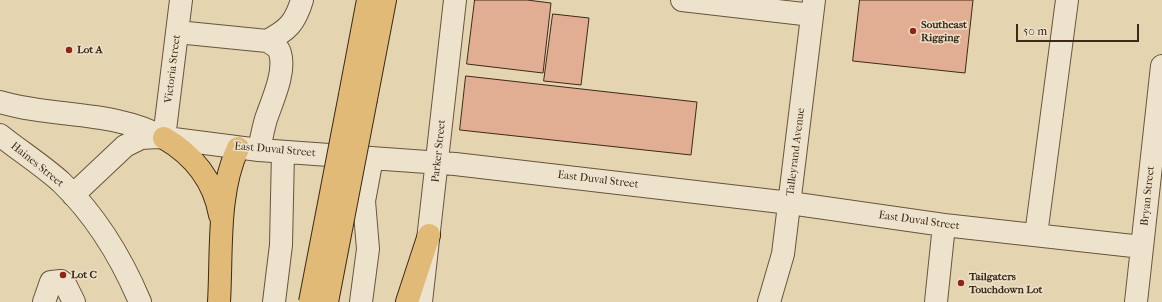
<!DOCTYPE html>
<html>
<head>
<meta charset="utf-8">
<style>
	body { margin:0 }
	#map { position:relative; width:1162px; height:302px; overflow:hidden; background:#e4d4b0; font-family:"IM FELL French Canon",serif }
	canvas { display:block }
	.scale { position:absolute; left:1016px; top:24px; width:123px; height:18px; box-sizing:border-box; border:2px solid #3d2917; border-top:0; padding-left:5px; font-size:12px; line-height:14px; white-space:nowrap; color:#3d2917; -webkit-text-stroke:3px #ede3cc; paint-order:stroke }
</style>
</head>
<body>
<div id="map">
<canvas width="1162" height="302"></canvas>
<div class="scale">50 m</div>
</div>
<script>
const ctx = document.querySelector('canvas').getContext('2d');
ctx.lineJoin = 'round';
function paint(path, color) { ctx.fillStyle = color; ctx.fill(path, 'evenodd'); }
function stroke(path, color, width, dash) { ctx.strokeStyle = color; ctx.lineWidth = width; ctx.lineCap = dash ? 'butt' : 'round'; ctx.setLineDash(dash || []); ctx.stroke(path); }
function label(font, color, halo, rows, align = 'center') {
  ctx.font = font + ' "IM FELL French Canon",serif'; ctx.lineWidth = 3; ctx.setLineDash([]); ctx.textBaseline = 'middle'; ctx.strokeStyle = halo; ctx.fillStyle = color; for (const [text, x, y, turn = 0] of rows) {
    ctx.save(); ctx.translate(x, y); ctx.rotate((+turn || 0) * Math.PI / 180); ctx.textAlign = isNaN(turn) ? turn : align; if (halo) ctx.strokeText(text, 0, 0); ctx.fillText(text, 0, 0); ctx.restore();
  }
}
const building = new Path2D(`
	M 475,0 L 527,0 L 551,3 L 543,73 L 467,64 Z
	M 860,0 L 973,0 L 965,73 L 853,61 Z
	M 553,14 L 589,18 L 581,85 L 544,81 Z
	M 466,76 L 697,102 L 691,155 L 460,130 Z`);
paint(building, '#e2ae93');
stroke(building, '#3d2917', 1);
const minor = new Path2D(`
	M 682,0 L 812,15
	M 177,32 L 267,41 C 272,44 278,46 280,53 C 286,72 272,101 266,119 C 263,129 261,140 259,150
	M 267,41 C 288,30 295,23 302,0
	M 0,102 C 53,118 115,110 164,138 L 181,0
	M 0,135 C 20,151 42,165 61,182 C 95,215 122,259 140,302
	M 73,195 L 125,146 L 141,138 L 158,137 L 259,150 L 455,164 L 790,203 L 944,225 L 1142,247
	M 1036,235 L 1067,0
	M 44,302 L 51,282 L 61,281 L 65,284 L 74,302
	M 274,302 L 281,245 L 283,152
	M 361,302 L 368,249 L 364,201 L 372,158
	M 421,302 L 455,0
	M 769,302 L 783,254 L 814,0
	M 936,302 L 944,225
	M 1136,302 L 1162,66`);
const highway = new Path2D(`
	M 350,95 L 368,0
	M 366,99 L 385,0
	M 164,138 C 193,155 214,181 220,215
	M 219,302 C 222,252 217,193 238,148
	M 407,302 L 429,235`);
stroke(minor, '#67543d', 24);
stroke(highway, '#3d2917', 24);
stroke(minor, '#ede3cc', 22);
stroke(highway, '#e2ba78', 22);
const highwayBridge = new Path2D(`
	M 310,302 L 350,95
	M 327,302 L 366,99`);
stroke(highwayBridge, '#3d2917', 24, []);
stroke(highwayBridge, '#e2ba78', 22);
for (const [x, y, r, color] of [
	[913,31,4,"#8f2418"],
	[69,50,4,"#8f2418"],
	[63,275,4,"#8f2418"],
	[961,283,4,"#8f2418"]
]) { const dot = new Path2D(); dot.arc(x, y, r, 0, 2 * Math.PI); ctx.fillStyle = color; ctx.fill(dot); stroke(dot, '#ede3cc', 1.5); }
label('bold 11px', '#3d2917', '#ede3cc', [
	["Southeast",921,25],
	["Rigging",921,38],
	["Lot A",77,50],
	["Lot C",71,275],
	["Tailgaters",969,277],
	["Touchdown Lot",969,290]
], 'left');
label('11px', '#3d2917', '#ede3cc', [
	["Victoria Street",173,69,-83],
	["East Duval Street",275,150,5],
	["Parker Street",439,151,-84],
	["Talleyrand Avenue",796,152,-83],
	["Haines Street",37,165,39],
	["East Duval Street",598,180,7],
	["Bryan Street",1148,196,-84],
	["East Duval Street",919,221,8]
]);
</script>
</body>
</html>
